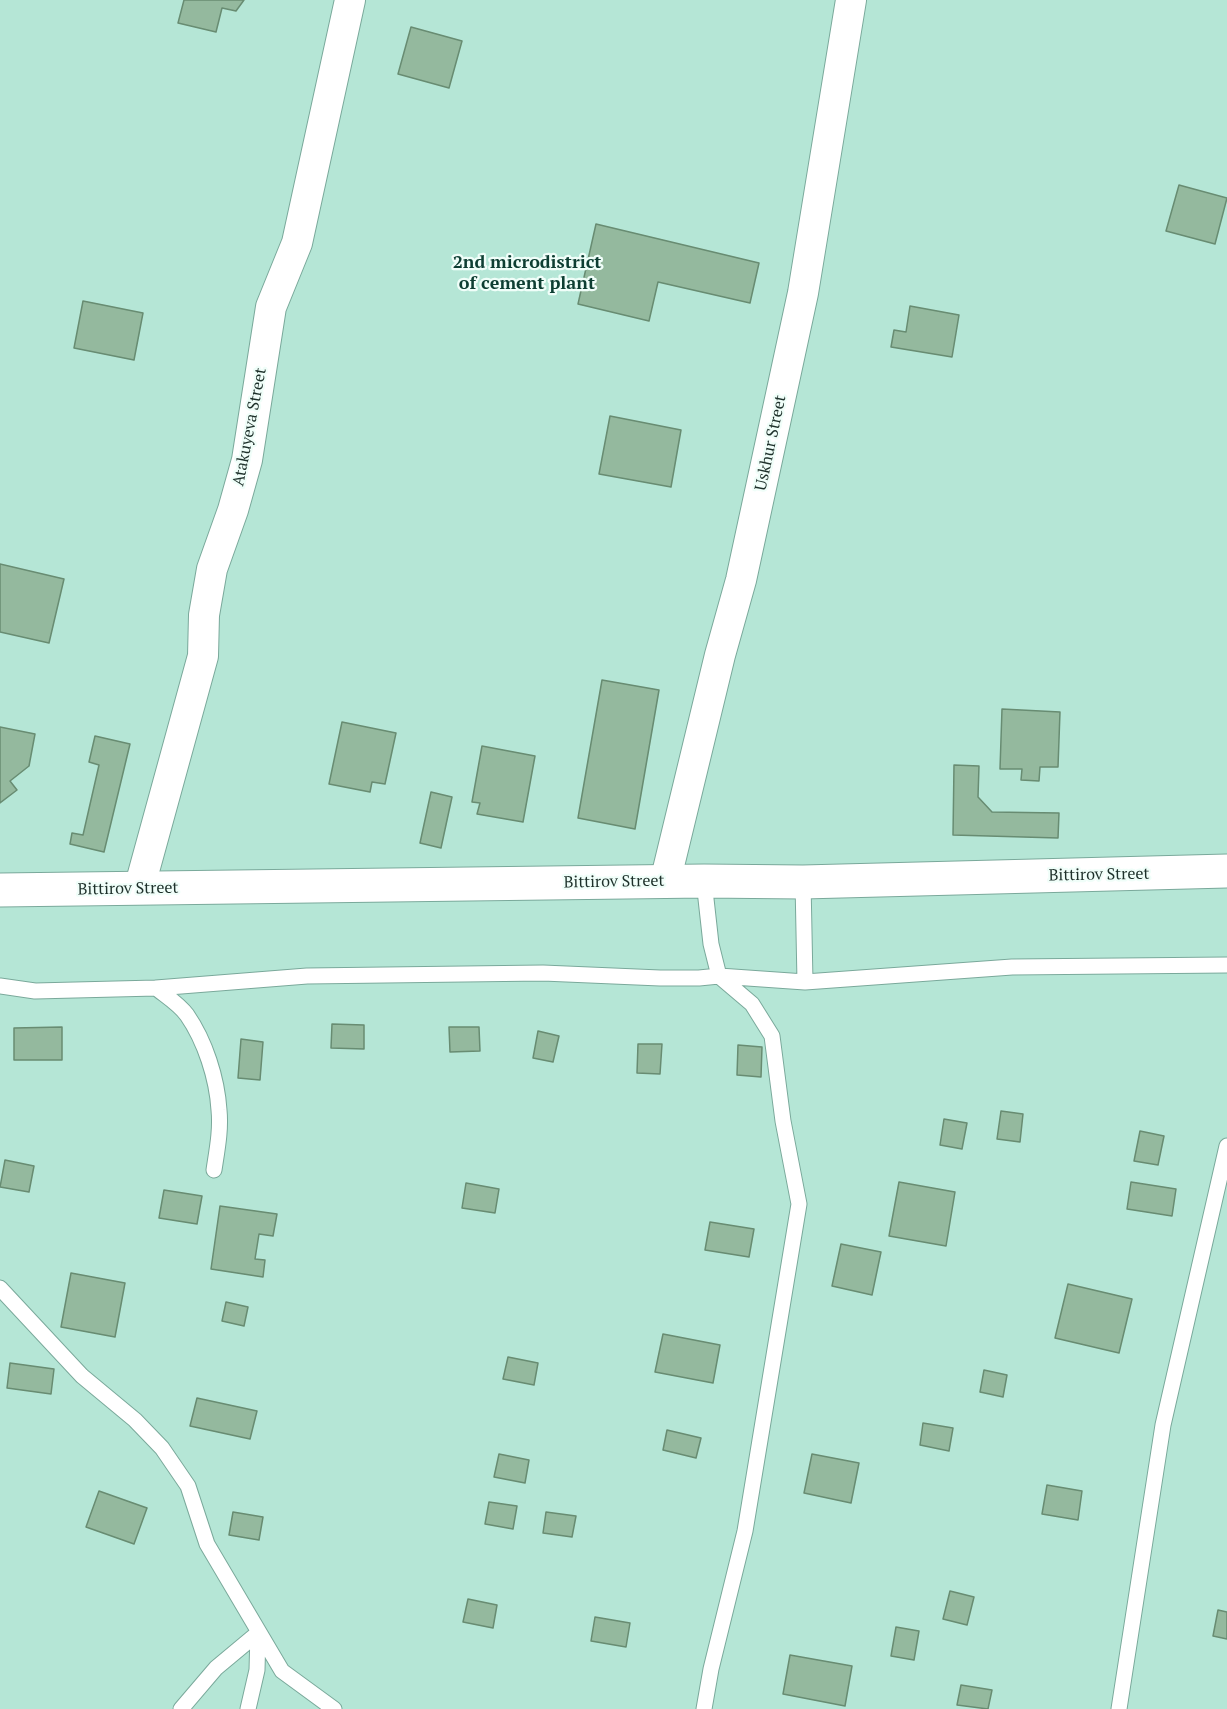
<!DOCTYPE html>
<html>
<head>
<meta charset="utf-8">
<style>
	body { margin:0 }
	canvas { display:block; background:#b5e6d6 }
</style>
</head>
<body>
<canvas width="1227" height="1709"></canvas>
<script>
const ctx = document.querySelector('canvas').getContext('2d');
ctx.lineJoin = 'round';
function paint(path, color) { ctx.fillStyle = color; ctx.fill(path, 'evenodd'); }
function stroke(path, color, width, dash) { ctx.strokeStyle = color; ctx.lineWidth = width; ctx.lineCap = dash ? 'butt' : 'round'; ctx.setLineDash(dash || []); ctx.stroke(path); }
function label(font, color, halo, rows, align = 'center') {
  ctx.font = font + ' "PT Serif",serif'; ctx.lineWidth = 4.5; ctx.setLineDash([]); ctx.textBaseline = 'middle'; ctx.strokeStyle = halo; ctx.fillStyle = color; for (const [text, x, y, turn = 0] of rows) {
    ctx.save(); ctx.translate(x, y); ctx.rotate((+turn || 0) * Math.PI / 180); ctx.textAlign = isNaN(turn) ? turn : align; if (halo) ctx.strokeText(text, 0, 0); ctx.fillText(text, 0, 0); ctx.restore();
  }
}
const building = new Path2D(`
	M 184,0 L 244,0 L 236,11 L 222,8 L 216,32 L 178,23 Z
	M 411,27 L 462,41 L 449,88 L 398,74 Z
	M 1179,185 L 1227,198 L 1215,244 L 1166,231 Z
	M 596,224 L 759,263 L 750,303 L 658,282 L 649,321 L 578,304 Z
	M 83,301 L 143,313 L 134,360 L 74,348 Z
	M 910,306 L 959,315 L 952,357 L 891,347 L 894,330 L 906,332 Z
	M 610,416 L 681,430 L 671,487 L 599,474 Z
	M 0,564 L 64,579 L 49,643 L 0,632 Z
	M 602,680 L 659,690 L 635,829 L 578,818 Z
	M 1002,709 L 1060,712 L 1058,767 L 1040,767 L 1039,781 L 1021,780 L 1022,769 L 1000,769 Z
	M 342,722 L 396,733 L 385,784 L 372,782 L 370,792 L 329,784 Z
	M 0,727 L 35,734 L 29,766 L 10,781 L 17,790 L 0,803 Z
	M 95,736 L 130,744 L 104,852 L 70,844 L 72,833 L 83,835 L 99,765 L 89,762 Z
	M 482,746 L 535,756 L 523,822 L 477,814 L 480,803 L 472,802 Z
	M 954,765 L 979,766 L 978,797 L 992,812 L 1059,813 L 1058,838 L 953,835 Z
	M 431,792 L 452,797 L 441,848 L 420,843 Z
	M 332,1024 L 364,1025 L 364,1049 L 331,1048 Z
	M 62,1027 L 62,1060 L 14,1060 L 14,1028 Z
	M 449,1027 L 479,1027 L 480,1051 L 450,1052 Z
	M 538,1031 L 559,1036 L 553,1062 L 533,1058 Z
	M 241,1039 L 263,1042 L 260,1080 L 238,1078 Z
	M 638,1044 L 662,1044 L 660,1074 L 637,1073 Z
	M 738,1045 L 762,1047 L 761,1077 L 737,1075 Z
	M 1001,1111 L 1023,1114 L 1020,1142 L 997,1139 Z
	M 944,1119 L 967,1123 L 962,1149 L 940,1145 Z
	M 1140,1131 L 1164,1136 L 1158,1165 L 1134,1161 Z
	M 5,1160 L 34,1166 L 29,1192 L 0,1187 Z
	M 899,1182 L 955,1192 L 946,1246 L 889,1236 Z
	M 1131,1182 L 1176,1189 L 1172,1216 L 1127,1209 Z
	M 466,1183 L 499,1189 L 495,1213 L 462,1208 Z
	M 164,1190 L 202,1196 L 197,1224 L 159,1218 Z
	M 220,1206 L 277,1214 L 273,1236 L 259,1234 L 255,1259 L 265,1260 L 263,1277 L 211,1269 Z
	M 710,1222 L 754,1229 L 749,1257 L 705,1250 Z
	M 841,1244 L 881,1252 L 872,1295 L 832,1286 Z
	M 71,1273 L 125,1283 L 115,1337 L 61,1327 Z
	M 1068,1284 L 1132,1299 L 1119,1353 L 1055,1338 Z
	M 226,1302 L 248,1307 L 244,1326 L 222,1321 Z
	M 663,1334 L 720,1345 L 713,1383 L 655,1372 Z
	M 508,1357 L 538,1363 L 534,1385 L 503,1379 Z
	M 10,1363 L 54,1369 L 51,1394 L 7,1388 Z
	M 984,1370 L 1007,1375 L 1003,1397 L 980,1392 Z
	M 197,1398 L 257,1411 L 250,1439 L 190,1426 Z
	M 923,1423 L 953,1428 L 949,1451 L 920,1445 Z
	M 667,1430 L 701,1438 L 696,1458 L 663,1450 Z
	M 499,1454 L 529,1460 L 525,1483 L 494,1477 Z
	M 812,1454 L 859,1463 L 851,1503 L 804,1493 Z
	M 1047,1485 L 1082,1491 L 1078,1520 L 1042,1514 Z
	M 99,1491 L 147,1508 L 134,1544 L 86,1527 Z
	M 489,1502 L 517,1506 L 513,1529 L 485,1524 Z
	M 233,1512 L 263,1517 L 259,1540 L 229,1535 Z
	M 546,1512 L 576,1516 L 572,1537 L 543,1533 Z
	M 950,1591 L 974,1597 L 967,1625 L 943,1619 Z
	M 468,1599 L 497,1605 L 493,1628 L 463,1622 Z
	M 1218,1610 L 1227,1612 L 1227,1639 L 1213,1636 Z
	M 595,1617 L 630,1623 L 626,1647 L 591,1641 Z
	M 896,1627 L 919,1631 L 914,1660 L 891,1656 Z
	M 790,1655 L 852,1666 L 845,1706 L 783,1694 Z
	M 961,1685 L 992,1690 L 988,1709 L 957,1705 Z`);
paint(building, '#94b99e');
stroke(building, '#688c72', 1.5);
const service = new Path2D(`
	M 704,881 L 711,944 L 719,976 L 752,1004 L 772,1036 L 783,1121 L 799,1204 L 745,1531 L 711,1669 L 704,1709
	M 803,882 L 805,982
	M 0,986 L 35,991 L 156,988 L 307,976 L 543,973 L 660,978 L 699,978 L 719,976 L 805,982 L 1012,967 L 1227,965
	M 156,988 C 166,996 179,1004 187,1015 C 205,1041 217,1078 219,1110 C 221,1130 217,1150 214,1170
	M 0,1288 L 82,1376 L 135,1420 L 162,1448 L 188,1486 L 207,1544 L 282,1671 L 334,1709
	M 181,1709 L 216,1668 L 258,1633
	M 248,1709 L 257,1670 L 258,1633
	M 1119,1709 L 1163,1425 L 1227,1146`);
const minor = new Path2D(`
	M 665,882 L 720,655 L 741,580 L 803,293 L 851,0
	M 139,889 L 203,656 L 204,615 L 212,569 L 233,510 L 247,460 L 271,307 L 297,243 L 350,0`);
const tertiary = new Path2D(`
	M 0,890 L 704,881 L 803,882 L 1227,871`);
stroke(service, '#7aa99b', 17);
stroke(minor, '#7aa99b', 32);
stroke(tertiary, '#7aa99b', 35);
stroke(service, '#fff', 15);
stroke(minor, '#fff', 30);
stroke(tertiary, '#fff', 33);
label('16px', '#1d302a', '#f0fef9', [
	["Atakuyeva Street",250,427,-79],
	["Uskhur Street",771,443,-78],
	["Bittirov Street",1099,875,-1],
	["Bittirov Street",614,882,-1],
	["Bittirov Street",128,889,-1]
]);
label('bold 18px', '#0d3e32', '#f0fef9', [
	["2nd microdistrict",527,263],
	["of сement plant",527,284]
]);
</script>
</body>
</html>
